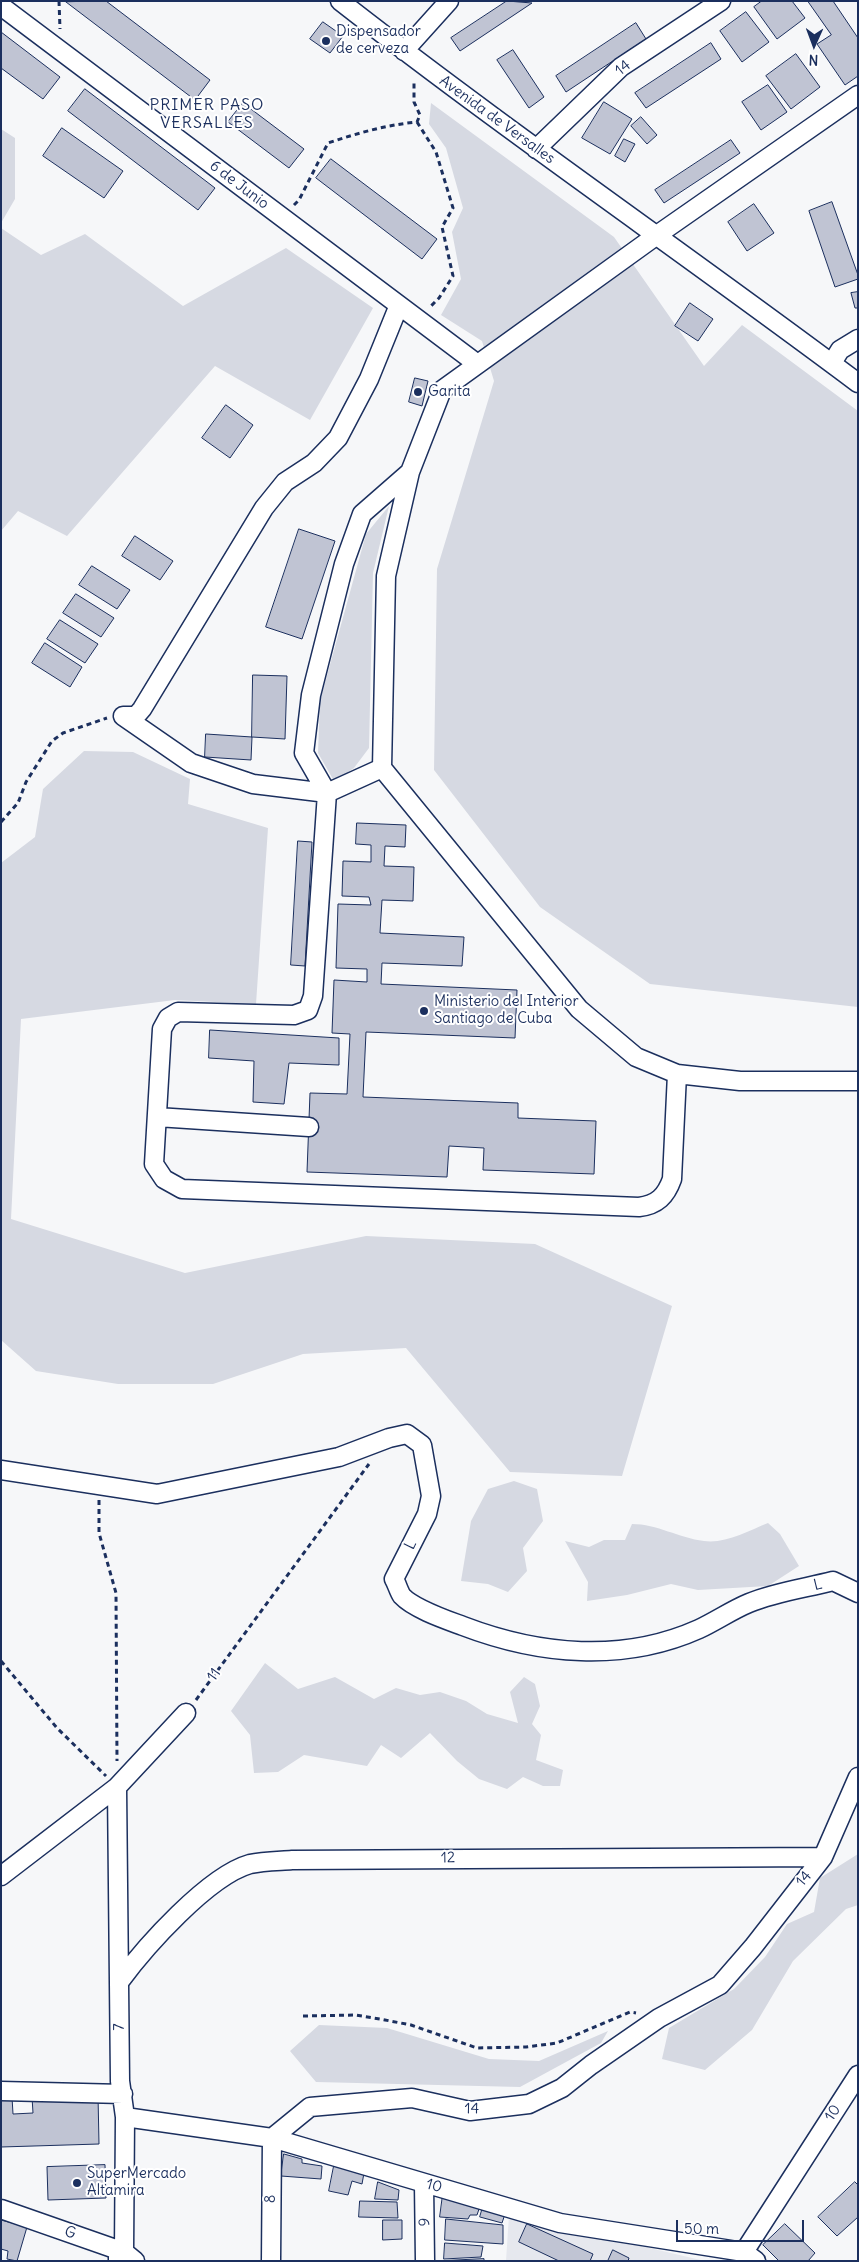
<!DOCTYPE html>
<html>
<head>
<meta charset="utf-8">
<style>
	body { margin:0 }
	#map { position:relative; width:859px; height:2262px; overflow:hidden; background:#f6f7f9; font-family:Delius,sans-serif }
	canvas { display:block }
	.frame { position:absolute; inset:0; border:2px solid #1b2f5e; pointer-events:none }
	.north { position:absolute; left:789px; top:20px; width:50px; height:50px; -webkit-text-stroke:4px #fff; paint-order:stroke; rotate:182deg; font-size:14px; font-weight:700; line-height:20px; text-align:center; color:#1b2f5e }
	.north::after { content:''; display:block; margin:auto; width:18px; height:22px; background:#1b2f5e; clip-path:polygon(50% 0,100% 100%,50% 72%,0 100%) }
	.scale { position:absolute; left:676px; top:2220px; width:128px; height:22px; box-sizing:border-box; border:2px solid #1b2f5e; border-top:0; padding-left:6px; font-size:15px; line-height:18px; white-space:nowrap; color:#1b2f5e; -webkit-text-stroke:4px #fff; paint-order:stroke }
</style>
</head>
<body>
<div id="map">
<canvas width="859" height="2262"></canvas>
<div class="frame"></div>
<div class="north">N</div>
<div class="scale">50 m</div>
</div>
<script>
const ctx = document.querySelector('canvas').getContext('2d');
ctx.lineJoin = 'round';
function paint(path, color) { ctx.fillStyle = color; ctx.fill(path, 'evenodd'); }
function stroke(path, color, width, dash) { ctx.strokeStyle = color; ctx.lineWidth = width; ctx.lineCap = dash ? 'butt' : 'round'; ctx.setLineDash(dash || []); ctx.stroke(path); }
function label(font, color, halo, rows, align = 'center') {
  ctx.font = font + ' Delius,sans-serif'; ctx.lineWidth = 4; ctx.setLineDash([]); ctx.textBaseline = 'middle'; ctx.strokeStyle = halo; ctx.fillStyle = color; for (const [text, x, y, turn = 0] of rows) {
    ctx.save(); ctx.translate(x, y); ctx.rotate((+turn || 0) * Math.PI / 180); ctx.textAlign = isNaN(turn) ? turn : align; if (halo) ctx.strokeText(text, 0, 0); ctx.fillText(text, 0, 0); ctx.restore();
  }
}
paint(new Path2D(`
	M 509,2215 L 705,2261 L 506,2261 Z`), '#e6e8ee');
paint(new Path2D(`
	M 431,103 L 614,237 L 704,366 L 742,325 L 858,411 L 858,1007 L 650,984 L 540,907 L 434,770 L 437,569 L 494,381 L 482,341 L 441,315 L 461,279 L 452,232 L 463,208 L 446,148 L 429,124 Z
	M 1,129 L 15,138 L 15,199 L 1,223 Z
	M 1,228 L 41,255 L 85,234 L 183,306 L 286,248 L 373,308 L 310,420 L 215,366 L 67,536 L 18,511 L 1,531 Z
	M 389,506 L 373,573 L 369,748 L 354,768 L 334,781 L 318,753 L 320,701 L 366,534 Z
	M 84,751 L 133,752 L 190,779 L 188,804 L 268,828 L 256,1004 L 175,1000 L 21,1019 L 11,1219 L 185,1273 L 366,1236 L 535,1244 L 672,1306 L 622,1476 L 510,1472 L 406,1348 L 303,1354 L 213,1384 L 118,1384 L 36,1371 L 1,1340 L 1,863 L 35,837 L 43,789 Z
	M 514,1481 L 537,1489 L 543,1521 L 523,1548 L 527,1571 L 508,1592 L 488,1584 L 461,1581 L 471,1521 L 488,1489 Z
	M 768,1523 L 780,1534 L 799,1566 L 768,1586 L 698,1590 L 671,1584 L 627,1595 L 587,1601 L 588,1582 L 565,1541 L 589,1547 L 604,1540 L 625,1540 L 632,1524 C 657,1524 679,1538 704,1541 C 725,1544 748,1531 768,1523 Z
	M 265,1663 L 298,1689 L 335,1677 L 374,1699 L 396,1688 L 420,1695 L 440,1692 L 466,1701 L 487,1714 L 518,1723 L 510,1692 L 524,1677 L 535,1684 L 540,1706 L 532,1724 L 541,1735 L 536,1760 L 563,1770 L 560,1786 L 543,1786 L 523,1777 L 507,1789 L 479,1779 L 457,1761 L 430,1733 L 401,1758 L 381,1745 L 367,1766 L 304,1755 L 278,1772 L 254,1773 L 250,1735 L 231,1711 Z
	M 858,1854 L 858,1905 L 846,1909 L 793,1961 L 752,2030 L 705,2070 L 662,2059 L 669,2028 L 734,1989 L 765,1957 L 787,1924 L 814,1912 L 820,1878 Z
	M 319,2025 L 387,2028 L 489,2059 L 539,2061 L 608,2031 L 601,2043 L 520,2087 L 316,2082 L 290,2051 Z`), '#d6d9e2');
const building = new Path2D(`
	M 106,1 L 210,80 L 195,100 L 66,2 Z
	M 507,1 L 532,3 L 460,51 L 451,38 Z
	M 762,1 L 792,1 L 805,18 L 777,39 L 754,7 Z
	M 808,1 L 833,1 L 858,38 L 858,76 L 845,85 L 817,44 L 831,35 Z
	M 746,12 L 769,42 L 742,62 L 720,31 Z
	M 323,22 L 343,36 L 330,53 L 310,39 Z
	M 636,23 L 646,39 L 566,92 L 556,76 Z
	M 1,32 L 60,77 L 43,99 L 1,68 Z
	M 711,43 L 721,59 L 646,108 L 635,93 Z
	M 513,50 L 544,97 L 529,108 L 497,60 Z
	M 796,54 L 820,87 L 791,109 L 766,76 Z
	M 768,85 L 787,112 L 761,130 L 742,102 Z
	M 85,89 L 215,188 L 198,210 L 68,111 Z
	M 604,102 L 632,119 L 610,154 L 582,138 Z
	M 243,103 L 304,149 L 289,168 L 228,122 Z
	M 641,117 L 657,135 L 647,144 L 631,126 Z
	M 62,128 L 123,171 L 104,198 L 43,156 Z
	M 624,139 L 635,144 L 625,162 L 615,156 Z
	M 731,140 L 740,153 L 664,203 L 655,190 Z
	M 331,159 L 437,239 L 422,259 L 316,178 Z
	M 832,202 L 858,275 L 858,279 L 835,287 L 809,211 Z
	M 754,204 L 774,233 L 747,251 L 728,222 Z
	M 858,292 L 858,308 L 855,308 L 851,293 Z
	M 690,303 L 713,319 L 698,341 L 675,326 Z
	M 415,378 L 428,381 L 422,406 L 409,402 Z
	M 226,405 L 253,425 L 230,458 L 202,438 Z
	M 299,529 L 335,541 L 302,639 L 266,627 Z
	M 135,536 L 173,561 L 160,580 L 122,556 Z
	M 92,566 L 130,590 L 117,609 L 79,585 Z
	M 76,594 L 114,618 L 101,637 L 63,613 Z
	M 60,620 L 98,644 L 85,663 L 47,639 Z
	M 45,643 L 82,667 L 70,687 L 32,663 Z
	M 253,675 L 287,676 L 285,739 L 252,737 Z
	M 206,734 L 252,737 L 251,760 L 205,757 Z
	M 357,823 L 406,825 L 405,847 L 385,846 L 384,866 L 414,867 L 413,901 L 382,900 L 380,933 L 464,937 L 462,966 L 382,963 L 381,984 L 517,990 L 515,1038 L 366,1032 L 363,1097 L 518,1103 L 518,1118 L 596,1121 L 594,1174 L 483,1170 L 484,1148 L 449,1146 L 447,1177 L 307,1172 L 310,1093 L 347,1094 L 350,1034 L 332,1033 L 334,980 L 367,982 L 367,969 L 336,968 L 338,904 L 371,905 L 369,897 L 342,896 L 343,861 L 371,862 L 371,845 L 356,844 Z
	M 298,841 L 312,842 L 305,966 L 291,965 Z
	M 210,1030 L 339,1038 L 339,1065 L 289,1063 L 284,1104 L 253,1102 L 254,1061 L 209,1058 Z
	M 98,2095 L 99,2144 L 1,2147 L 1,2097 L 12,2097 L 13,2114 L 33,2113 L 32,2097 Z
	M 284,2154 L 302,2159 L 302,2163 L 322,2166 L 321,2179 L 281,2176 Z
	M 105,2165 L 106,2198 L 48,2200 L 47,2167 Z
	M 334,2166 L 364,2173 L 362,2184 L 352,2181 L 348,2195 L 329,2191 Z
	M 378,2182 L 399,2190 L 398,2200 L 375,2199 Z
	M 855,2182 L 858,2185 L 858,2217 L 837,2236 L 818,2217 Z
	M 443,2194 L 480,2206 L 477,2215 L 470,2215 L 468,2219 L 440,2217 Z
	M 360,2201 L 397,2202 L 398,2218 L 359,2217 Z
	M 483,2207 L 505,2214 L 502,2223 L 480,2217 Z
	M 446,2219 L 503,2225 L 503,2244 L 445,2240 Z
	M 1,2220 L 27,2227 L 17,2261 L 7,2259 L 8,2251 L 1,2249 Z
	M 383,2220 L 402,2220 L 402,2239 L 383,2240 Z
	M 527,2224 L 593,2254 L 590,2261 L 559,2261 L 519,2242 Z
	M 785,2224 L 815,2253 L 808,2261 L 779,2261 L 763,2245 Z
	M 445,2243 L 483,2246 L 481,2257 L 444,2259 Z
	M 613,2250 L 629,2258 L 628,2261 L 608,2261 Z
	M 484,2259 L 484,2261 L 436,2261 Z`);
paint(building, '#c0c4d3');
stroke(building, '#1b2f5e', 1);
const minor = new Path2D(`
	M 340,1 C 509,133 686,254 858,383
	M 1,6 L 476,363
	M 404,51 L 449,1
	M 858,95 L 657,235 L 442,390 L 410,472 L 386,576 L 382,768 L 579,1009 L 636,1057 L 677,1074 L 740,1081 L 858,1081
	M 536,149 L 621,67 L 721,1
	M 832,363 L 840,350 L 858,339
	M 123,716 L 136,716 L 142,709 L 264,508 L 285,482 L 314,463 L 338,438 L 369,379 L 399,305
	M 123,716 L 191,763 L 253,784 L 327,793
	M 382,768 L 327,793 L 313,996 L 308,1010 L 294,1015 L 178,1012 L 168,1018 L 162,1029 L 154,1164 L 164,1179 L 182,1189 L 639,1207 C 657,1205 666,1196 672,1179 L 677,1074
	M 327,793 L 304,753 L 311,695 L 344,564 L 362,514 L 410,472
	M 157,1117 L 309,1127
	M 1,1470 L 157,1494 L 339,1457 L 389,1438 L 407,1434 L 422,1445 L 431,1496 L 427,1514 L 394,1579 C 397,1584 399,1592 402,1596 C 414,1609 447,1620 463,1626 C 539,1655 623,1663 699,1629 C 716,1621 732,1610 749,1603 C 775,1592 806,1588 833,1581 L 858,1593
	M 117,1787 L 120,2081 L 125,2117 L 124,2252 L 118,2253 L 118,2261
	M 1,1876 L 117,1787 L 186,1713
	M 120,1981 C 145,1947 208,1876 250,1864 C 263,1861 279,1861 292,1860 L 823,1857
	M 1,2091 L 123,2094
	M 125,2117 L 272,2138 L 560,2223 L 744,2252 L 756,2261
	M 272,2138 L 310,2107 L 412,2098 L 470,2111 L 529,2104 L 562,2088 L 591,2065 L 659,2018 L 720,1985 L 753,1947 L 823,1857 L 858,1777
	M 424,2184 L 425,2261
	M 1,2209 L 124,2252 L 135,2261
	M 744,2252 L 858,2075
	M 271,2261 L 272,2138`);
stroke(minor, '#1b2f5e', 21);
stroke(new Path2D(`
	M 59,1 L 60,29
	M 417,122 L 436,152 L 453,208 L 442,227 L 453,276 L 439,298 L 429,308
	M 294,205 L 299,200 L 328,143 C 358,133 386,125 417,122 L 420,115 L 414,102 L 414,83
	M 1,822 L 18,803 L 26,782 L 52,741 L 63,733 L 107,718
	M 99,1500 L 99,1533 L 116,1593 L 117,1761
	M 1,1661 L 57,1728 L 106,1776
	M 196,1700 L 369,1464
	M 303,2016 L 355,2015 L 380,2019 L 411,2025 L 477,2048 L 526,2047 L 557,2043 L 630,2012 L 636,2013`), '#1b2f5e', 3, [5, 4]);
stroke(minor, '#fff', 18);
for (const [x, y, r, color] of [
	[326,41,5,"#1b2f5e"],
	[418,392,5,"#1b2f5e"],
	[424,1011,5,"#1b2f5e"],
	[77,2183,5,"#1b2f5e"]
]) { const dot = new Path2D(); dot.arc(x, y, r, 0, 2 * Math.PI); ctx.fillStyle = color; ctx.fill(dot); stroke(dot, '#fff', 2); }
label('15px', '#1b2f5e', '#fff', [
	["Dispensador",336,32],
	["de cerveza",336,49],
	["Garita",428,392],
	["Ministerio del Interior",434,1002],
	["Santiago de Cuba",434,1019],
	["SuperMercado",87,2174],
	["Altamira",87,2191]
], 'left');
label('15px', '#1b2f5e', '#fff', [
	["14",623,68,-39],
	["Avenida de Versalles",497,120,36],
	["6 de Junio",239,185,37],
	["L",411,1545,-64],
	["L",818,1585,-14],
	["11",214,1675,-54],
	["12",448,1858,-1],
	["14",804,1879,-50],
	["7",120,2027,-90],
	["14",472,2109,1],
	["10",833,2113,-57],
	["10",434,2186,16],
	["8",271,2199,-90],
	["9",425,2222,-91],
	["G",70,2233,19]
]);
ctx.letterSpacing = '1px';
label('16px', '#1b2f5e', '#fff', [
	["PRIMER PASO",207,105],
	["VERSALLES",207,123]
]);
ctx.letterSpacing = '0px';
</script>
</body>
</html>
